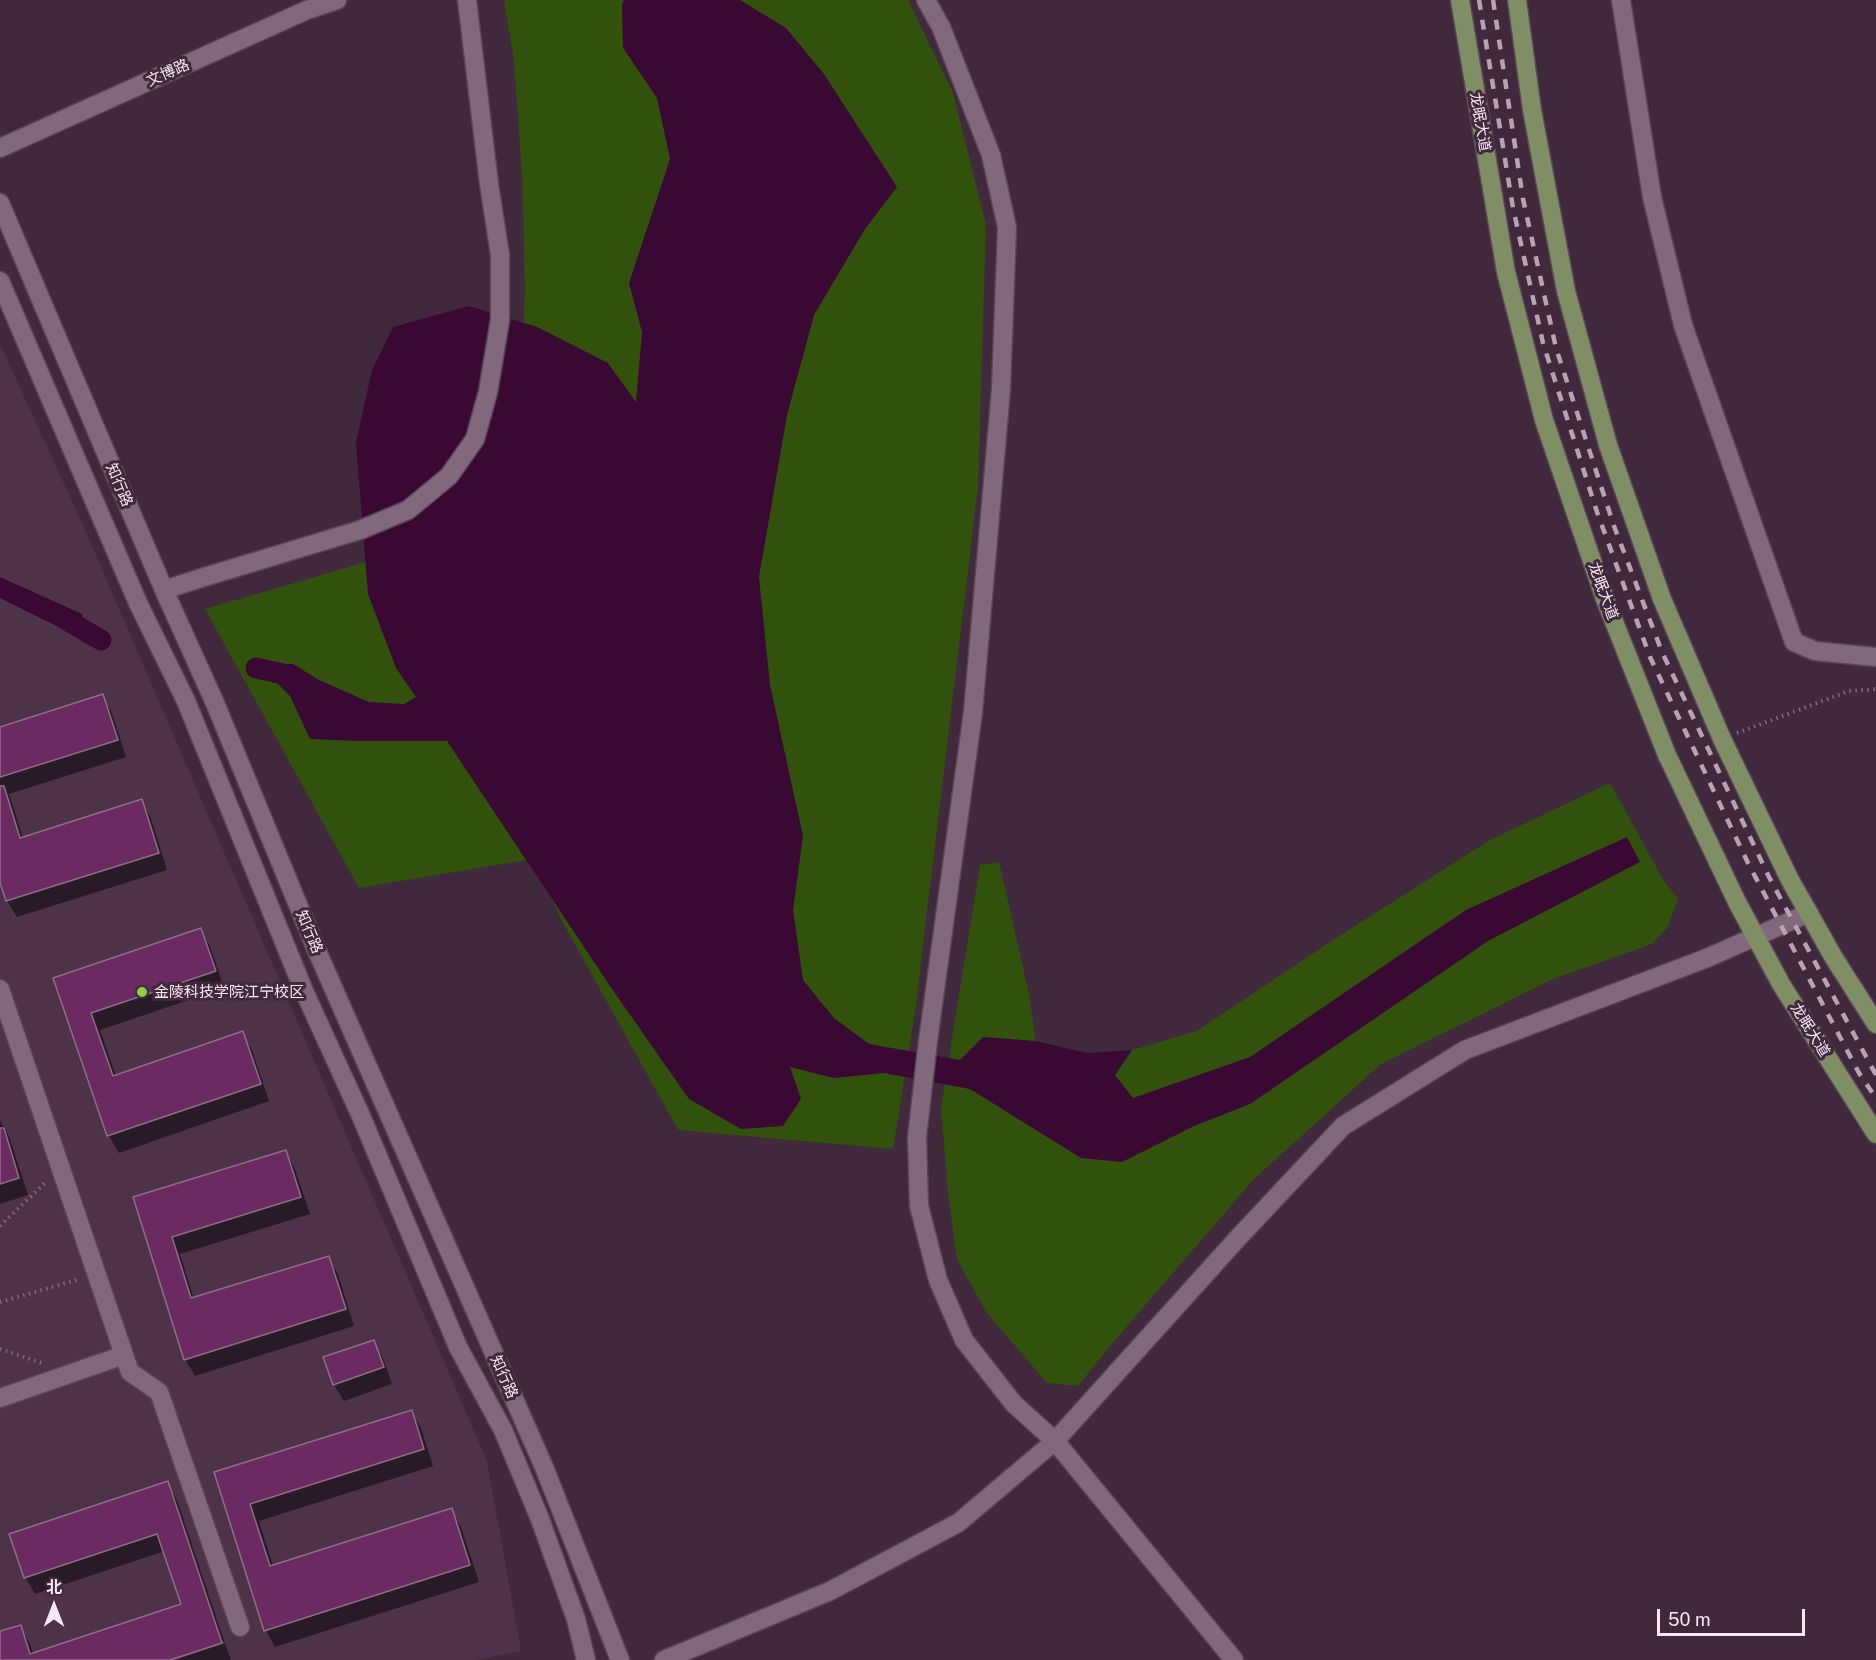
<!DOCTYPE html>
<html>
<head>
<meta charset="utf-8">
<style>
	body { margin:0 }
	#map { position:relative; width:1876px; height:1660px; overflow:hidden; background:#40293c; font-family:"Public Sans","Noto Sans SC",sans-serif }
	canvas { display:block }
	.north { position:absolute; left:24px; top:1576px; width:60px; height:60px; -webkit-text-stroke:4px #40293c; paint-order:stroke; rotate:0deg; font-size:16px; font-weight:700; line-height:24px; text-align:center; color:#f7e8f4 }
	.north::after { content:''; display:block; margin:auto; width:21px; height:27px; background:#f7e8f4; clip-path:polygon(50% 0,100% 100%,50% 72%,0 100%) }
	.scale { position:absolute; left:1657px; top:1609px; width:148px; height:27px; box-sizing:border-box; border:3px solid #f7e8f4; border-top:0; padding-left:8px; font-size:18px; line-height:21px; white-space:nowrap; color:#f7e8f4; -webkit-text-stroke:4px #40293c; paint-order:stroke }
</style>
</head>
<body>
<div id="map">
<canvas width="1876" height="1660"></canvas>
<div class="north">北</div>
<div class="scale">50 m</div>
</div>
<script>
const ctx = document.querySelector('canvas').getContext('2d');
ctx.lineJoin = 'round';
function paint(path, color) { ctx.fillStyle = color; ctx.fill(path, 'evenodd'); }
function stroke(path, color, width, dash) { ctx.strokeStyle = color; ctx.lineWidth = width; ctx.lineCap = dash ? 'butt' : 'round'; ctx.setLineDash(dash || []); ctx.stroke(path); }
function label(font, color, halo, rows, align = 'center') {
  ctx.font = font + ' "Public Sans","Noto Sans SC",sans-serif'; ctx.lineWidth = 6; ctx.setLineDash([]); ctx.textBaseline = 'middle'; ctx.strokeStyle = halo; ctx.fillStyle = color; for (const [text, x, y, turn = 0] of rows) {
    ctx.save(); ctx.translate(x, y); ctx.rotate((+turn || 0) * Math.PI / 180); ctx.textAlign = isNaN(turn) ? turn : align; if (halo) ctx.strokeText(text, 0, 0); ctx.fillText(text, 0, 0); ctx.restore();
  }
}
paint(new Path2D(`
	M 0,344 L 82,523 L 487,1461 L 521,1651 L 475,1660 L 0,1660 Z`), '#4e3249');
paint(new Path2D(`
	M 504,0 L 908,0 L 953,93 L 986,225 L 978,487 L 915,1012 L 893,1149 L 678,1130 L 561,919 L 533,859 L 359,888 L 205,609 L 445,539 L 521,389 L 525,288 L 522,175 L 514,61 Z
	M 1610,783 L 1664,881 L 1678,899 L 1667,928 L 1652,944 L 1553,979 L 1381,1064 L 1254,1179 L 1110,1346 L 1078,1386 L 1047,1383 L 986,1312 L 957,1259 L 948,1194 L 941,1107 L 980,865 L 999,862 L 1028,989 L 1036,1041 L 1087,1053 L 1132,1050 L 1197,1031 L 1333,940 L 1490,840 Z`), '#32510d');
paint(new Path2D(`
	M 624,0 L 740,0 L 786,28 L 824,74 L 897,187 L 865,229 L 814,315 L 787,415 L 759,577 L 770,685 L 803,836 L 793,910 L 803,980 L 834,1018 L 869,1044 L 960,1060 L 983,1037 L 1036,1041 L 1087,1053 L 1132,1050 L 1115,1075 L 1133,1098 L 1250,1057 L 1466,910 L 1627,837 L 1640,862 L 1488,941 L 1250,1104 L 1194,1126 L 1122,1162 L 1081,1158 L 970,1089 L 884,1073 L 834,1078 L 790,1067 L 801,1099 L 783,1126 L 741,1129 L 689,1099 L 612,989 L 447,741 L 359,741 L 310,739 L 290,696 L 258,664 L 293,664 L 319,680 L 369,702 L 404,704 L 416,697 L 396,668 L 368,594 L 356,443 L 372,370 L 393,327 L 469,306 L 537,327 L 608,363 L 636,402 L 642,332 L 629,283 L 670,159 L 657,98 L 623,48 L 622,5 Z
	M 0,577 L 82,614 L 89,642 L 0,598 Z`), '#390833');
paint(new Path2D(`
	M 102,696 L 112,713 L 126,757 L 9,794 L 23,838 L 141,801 L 151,818 L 167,870 L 17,917 L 7,901 L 0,878 L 0,728 Z
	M 200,930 L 210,946 L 224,988 L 100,1030 L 116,1076 L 242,1033 L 252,1050 L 269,1101 L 119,1153 L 109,1136 L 55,979 Z
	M 0,1120 L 9,1136 L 28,1195 L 0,1204 Z
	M 286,1152 L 295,1169 L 310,1214 L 180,1254 L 194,1299 L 328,1258 L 338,1274 L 354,1326 L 195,1376 L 185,1359 L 135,1198 Z
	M 373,1342 L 383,1358 L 392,1384 L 344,1401 L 334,1385 Z
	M 411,1411 L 421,1428 L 433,1466 L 259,1521 L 273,1566 L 451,1510 L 461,1527 L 479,1582 L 275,1647 L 266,1630 L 216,1473 Z
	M 168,1483 L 177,1500 L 224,1641 L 165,1660 L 0,1660 L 0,1633 L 21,1627 L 30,1644 L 34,1655 L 183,1605 L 165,1551 L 35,1594 L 25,1577 Z
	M 225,1643 L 231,1660 L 175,1660 Z`), '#0007');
stroke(new Path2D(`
	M 63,618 L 101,640
	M 256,668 L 288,675 L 290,677`), '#390833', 21);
const building = new Path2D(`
	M 103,694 L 118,740 L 0,777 L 0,727 Z
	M 0,786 L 4,786 L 20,838 L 142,799 L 159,853 L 6,901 L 0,883 Z
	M 201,928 L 216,971 L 91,1013 L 113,1076 L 243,1031 L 261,1084 L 107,1136 L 53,978 Z
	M 0,1128 L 4,1128 L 19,1178 L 0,1184 Z
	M 286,1150 L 301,1197 L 172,1237 L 191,1298 L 329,1256 L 346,1309 L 184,1360 L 133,1197 Z
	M 374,1340 L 384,1367 L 333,1385 L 323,1357 Z
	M 412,1410 L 424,1449 L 250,1504 L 270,1566 L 452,1508 L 470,1565 L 264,1631 L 214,1472 Z
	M 168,1481 L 222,1643 L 170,1660 L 0,1660 L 0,1631 L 21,1625 L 30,1654 L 181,1604 L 157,1534 L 24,1578 L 9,1534 Z`);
paint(building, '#6b2a61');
stroke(building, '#8c7086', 1.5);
const minor = new Path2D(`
	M 926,0 L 941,27 L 991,155 L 1007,227 L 1001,389 L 973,712 L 928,1041 L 917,1137 L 919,1206 L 938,1280 L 964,1340 L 1014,1404 L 1055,1441 L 1234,1660
	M 1621,0 L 1652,197 L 1683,325 L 1794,642 L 1815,651 L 1876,657
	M 0,148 L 307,10 L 337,0
	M 0,203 L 164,590 L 215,703 L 317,951 L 544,1467 L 620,1660
	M 0,281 L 138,603 L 186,701 L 304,991 L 361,1116 L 458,1347 L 503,1430 L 540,1519 L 576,1619 L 586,1660
	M 164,590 L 201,578 L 360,530 L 408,510 L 449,476 L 475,439 L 488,392 L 500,320 L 500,255 L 489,184 L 467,0
	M 0,989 L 124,1355 L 0,1398
	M 124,1355 L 130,1372 L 159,1392 L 240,1627
	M 664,1660 L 830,1591 L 958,1523 L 1055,1441 L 1237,1239 L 1343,1126 L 1465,1050 L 1707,958 L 1809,913`);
const major = new Path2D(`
	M 1460,0 L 1506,272 L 1544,420 L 1605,599 L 1667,755 L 1737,902 L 1781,984 L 1876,1134
	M 1517,0 L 1532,110 L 1566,291 L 1608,445 L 1662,599 L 1722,739 L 1790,880 L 1834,958 L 1876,1024`);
stroke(minor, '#584555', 21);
stroke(major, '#584555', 21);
stroke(new Path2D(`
	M 1737,733 L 1849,691 L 1876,689
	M 0,1226 L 47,1181
	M 0,1302 L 80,1279
	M 0,1349 L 42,1363`), '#806b7c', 4, [1.5, 4.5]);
stroke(minor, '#82687d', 18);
stroke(major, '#808e66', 18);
stroke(new Path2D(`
	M 1479,0 L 1513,208 L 1543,343 L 1597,512 L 1650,657 L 1748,863 L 1859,1073 L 1876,1098
	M 1493,0 L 1523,199 L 1556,348 L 1614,526 L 1662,652 L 1769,877 L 1876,1075`), '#b6a4b2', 4.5, [10, 10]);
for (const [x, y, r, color] of [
	[142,992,6,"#8dce44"]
]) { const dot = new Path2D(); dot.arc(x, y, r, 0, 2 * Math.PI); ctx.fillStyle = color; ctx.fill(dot); stroke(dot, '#40293c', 2); }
label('15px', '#f7e8f4', '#40293c', [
	["文博路",168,73,-24],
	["龙眠大道",1480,122,80],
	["知行路",119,485,67],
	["龙眠大道",1603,591,70],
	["知行路",309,932,67],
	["龙眠大道",1810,1030,58],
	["知行路",504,1377,66]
]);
label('15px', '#f7e8f4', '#40293c', [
	["金陵科技学院江宁校区",154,992]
], 'left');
</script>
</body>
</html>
